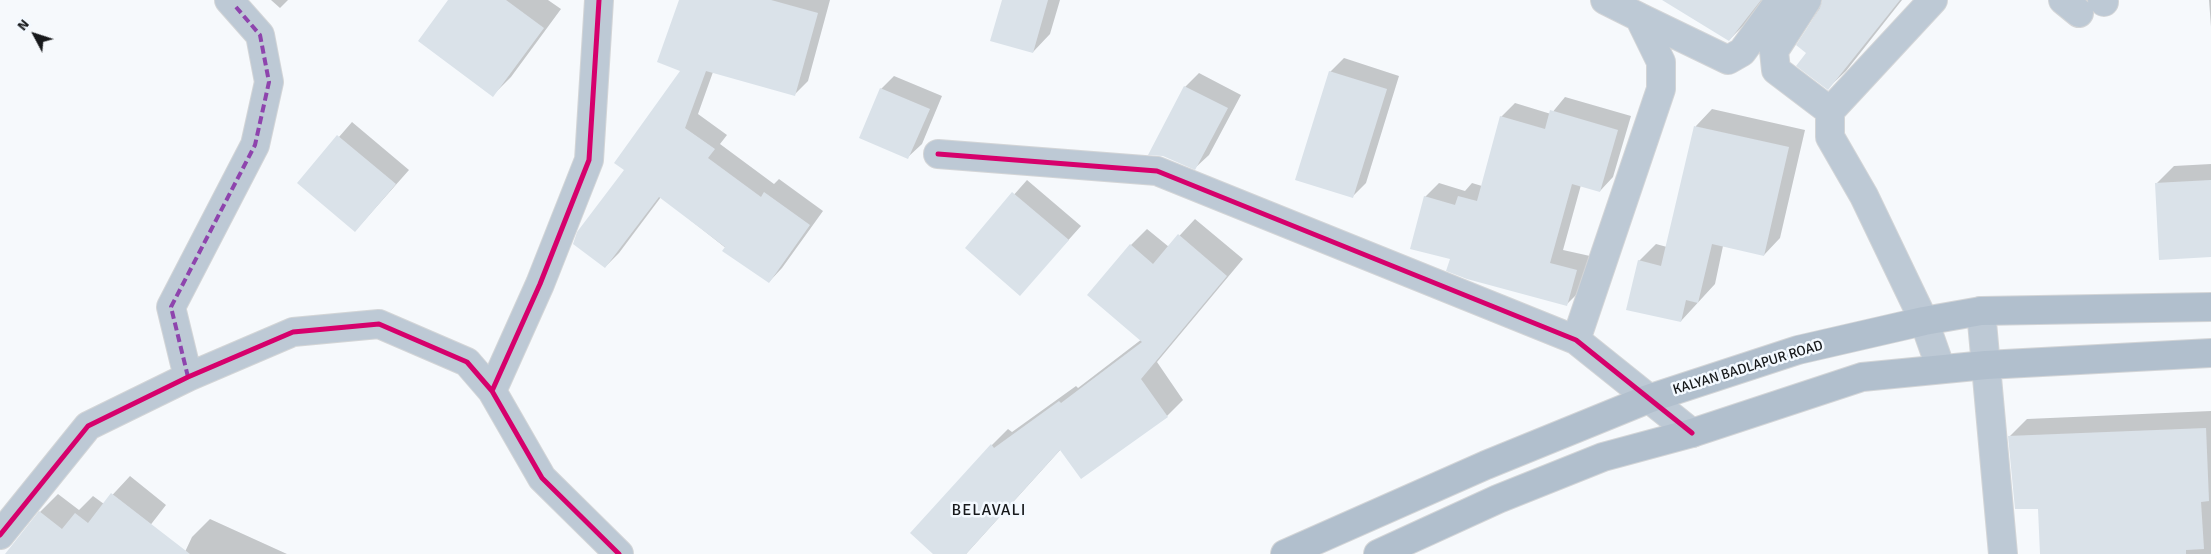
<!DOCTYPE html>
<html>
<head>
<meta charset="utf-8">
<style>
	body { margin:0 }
	#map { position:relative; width:2211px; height:554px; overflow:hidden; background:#f6f9fc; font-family:Signika,sans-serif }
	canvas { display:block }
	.north { position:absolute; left:10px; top:10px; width:50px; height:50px; -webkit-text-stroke:4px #f3f9ff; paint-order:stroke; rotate:310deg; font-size:14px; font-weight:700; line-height:20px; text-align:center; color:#17191b }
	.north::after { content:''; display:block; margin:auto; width:18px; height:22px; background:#17191b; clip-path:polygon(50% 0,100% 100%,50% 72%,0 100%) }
</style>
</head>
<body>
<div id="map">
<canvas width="2211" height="554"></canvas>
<div class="north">N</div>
</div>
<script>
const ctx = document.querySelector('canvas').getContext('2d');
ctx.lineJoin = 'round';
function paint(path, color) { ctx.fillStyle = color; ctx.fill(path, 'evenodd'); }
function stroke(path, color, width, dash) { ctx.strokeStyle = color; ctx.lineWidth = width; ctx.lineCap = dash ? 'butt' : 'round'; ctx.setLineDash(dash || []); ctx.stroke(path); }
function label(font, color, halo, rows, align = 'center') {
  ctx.font = font + ' Signika,sans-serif'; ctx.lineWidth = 5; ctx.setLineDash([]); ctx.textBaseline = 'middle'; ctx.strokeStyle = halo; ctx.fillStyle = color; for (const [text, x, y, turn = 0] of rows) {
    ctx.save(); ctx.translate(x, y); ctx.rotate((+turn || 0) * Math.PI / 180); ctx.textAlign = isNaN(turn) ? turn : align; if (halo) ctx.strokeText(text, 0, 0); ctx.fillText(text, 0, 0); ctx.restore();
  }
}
paint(new Path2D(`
	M 271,0 L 288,0 L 280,8 Z
	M 450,0 L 548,0 L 561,9 L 511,77 L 493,95 Z
	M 680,0 L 830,0 L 808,81 L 794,95 L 713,72 L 698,114 L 727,135 L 720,144 L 774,184 L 779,179 L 823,211 L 782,268 L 769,282 L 661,197 L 619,253 L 605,267 L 626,169 L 682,70 Z
	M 1003,0 L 1060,0 L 1050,34 L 1033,52 Z
	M 1664,0 L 1763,0 L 1747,22 L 1729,40 Z
	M 1824,0 L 1902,0 L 1846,71 L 1828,88 L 1808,53 L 1798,45 Z
	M 2209,0 L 2211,0 L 2211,27 Z
	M 1344,58 L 1399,76 L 1366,183 L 1352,197 L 1330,72 Z
	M 1199,73 L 1241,95 L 1209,155 L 1195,168 L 1163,155 L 1150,154 L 1185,87 Z
	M 894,76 L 942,96 L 922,144 L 908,157 L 881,89 Z
	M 1565,97 L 1631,116 L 1613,177 L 1600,191 L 1581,185 L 1563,250 L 1590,256 L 1580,291 L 1567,304 L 1451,258 L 1425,197 L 1439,183 L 1465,191 L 1472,183 L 1482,186 L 1501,117 L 1515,103 L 1551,114 Z
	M 1712,109 L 1805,130 L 1780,238 L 1764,255 L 1723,246 L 1715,284 L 1681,321 L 1639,261 L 1656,244 L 1667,247 L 1696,126 Z
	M 352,122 L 409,170 L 355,231 L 299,183 Z
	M 2211,164 L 2211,256 L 2156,184 L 2174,166 Z
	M 1027,180 L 1081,226 L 1020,294 L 967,248 Z
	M 1195,219 L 1243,259 L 1157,362 L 1183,400 L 1167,416 L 1061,449 L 966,554 L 935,554 L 992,445 L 1008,429 L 1012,432 L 1076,386 L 1078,388 L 1142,339 L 1131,245 L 1147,229 L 1169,247 Z
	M 2211,411 L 2211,554 L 2042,554 L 2039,508 L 2009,437 L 2027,419 Z
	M 130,476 L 166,505 L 128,554 L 7,554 L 40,512 L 58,494 L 79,510 L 93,496 L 104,504 Z
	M 210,519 L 287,554 L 184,554 L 192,537 Z`), '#0003');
paint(new Path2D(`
	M 448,0 L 506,0 L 544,28 L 493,97 L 418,41 Z
	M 679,0 L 771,0 L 818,13 L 795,96 L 706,71 L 685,128 L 715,149 L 708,158 L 761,197 L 764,192 L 810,225 L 769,283 L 722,251 L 725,247 L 659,197 L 605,268 L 573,244 L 577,232 L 624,170 L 614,163 L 680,71 L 657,62 Z
	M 1002,0 L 1048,0 L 1033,53 L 990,41 Z
	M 1662,0 L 1761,0 L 1729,41 Z
	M 1822,0 L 1900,0 L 1828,90 L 1796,66 L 1806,53 L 1796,45 L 1820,8 Z
	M 1329,71 L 1387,89 L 1353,198 L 1295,180 Z
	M 1184,86 L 1228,108 L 1195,170 L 1163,156 L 1148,155 Z
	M 880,88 L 930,109 L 908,159 L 859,138 Z
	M 1550,110 L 1618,130 L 1600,192 L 1572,184 L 1550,263 L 1577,270 L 1567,306 L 1467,279 L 1446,271 L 1450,259 L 1410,249 L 1424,196 L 1455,205 L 1458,196 L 1477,201 L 1500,116 L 1545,129 Z
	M 1694,126 L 1789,147 L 1764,256 L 1712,244 L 1698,303 L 1686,300 L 1681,322 L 1626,310 L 1638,260 L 1661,266 Z
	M 337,135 L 396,184 L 355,232 L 297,183 Z
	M 2211,180 L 2211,257 L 2159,260 L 2155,183 Z
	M 1012,192 L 1069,240 L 1020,296 L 965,248 Z
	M 1178,234 L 1227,276 L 1141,379 L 1168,417 L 1081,479 L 1060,450 L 966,554 L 933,554 L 910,533 L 991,444 L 994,448 L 1059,401 L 1061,403 L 1142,342 L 1087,295 L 1130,244 L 1153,264 Z
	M 2206,428 L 2209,501 L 2201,502 L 2204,549 L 2186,550 L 2186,554 L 2040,554 L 2038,509 L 2015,509 L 2008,436 Z
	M 111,493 L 190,554 L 5,554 L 39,511 L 62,529 L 75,513 L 88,523 Z`), '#dae2e9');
const street = new Path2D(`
	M 599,0 L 589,160 L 540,284 L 492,391 L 542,478 L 619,554
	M 1807,0 L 1774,51 L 1776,70 L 1830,111
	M 1933,0 L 1830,111 L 1830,137 L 1864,196 L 1924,321 L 1941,369
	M 2063,0 L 2079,13
	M 2102,0 L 2104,2
	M 1639,17 L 1728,60 L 1742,52 L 1780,0
	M 938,154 L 1157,171 L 1576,340 L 1692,433
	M 1981,311 L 2003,554
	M 1576,340 L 1661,89 L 1661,62 L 1639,17 L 1605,0
	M 188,377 L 171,307 L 255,145 L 269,82 L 260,35 L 229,0
	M 0,535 L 88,426 L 188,377 L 293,332 L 379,324 L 467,362 L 492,391`);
const secondary = new Path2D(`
	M 1285,554 L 1486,465 L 1648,399 L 1798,350 L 1924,321 L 1981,311 L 2211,307
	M 1378,554 L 1498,499 L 1603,457 L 1692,433 L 1862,377 L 1986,365 L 2211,353`);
stroke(street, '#d3d5d7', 30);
stroke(secondary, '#d3d5d7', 30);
stroke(street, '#bdc9d5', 28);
stroke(secondary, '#b1bfcd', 28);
stroke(new Path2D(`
	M 188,377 L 171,307 L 255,145 L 269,82 L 260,35 L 236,7`), '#8e44ad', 4, [8, 4]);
stroke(new Path2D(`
	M 599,0 L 589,160 L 540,284 L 492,391 L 542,478 L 619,554
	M 938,154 L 1157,171 L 1576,340 L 1692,433
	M 0,535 L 88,426 L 188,377 L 293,332 L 379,324 L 467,362 L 492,391`), '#d6006c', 5);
label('14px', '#17191b', '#f3f9ff', [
	["KALYAN BADLAPUR ROAD",1748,368,-17]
]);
ctx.letterSpacing = '1px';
label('16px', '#17191b', '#f3f9ff', [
	["BELAVALI",989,511]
]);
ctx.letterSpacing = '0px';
</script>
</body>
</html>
